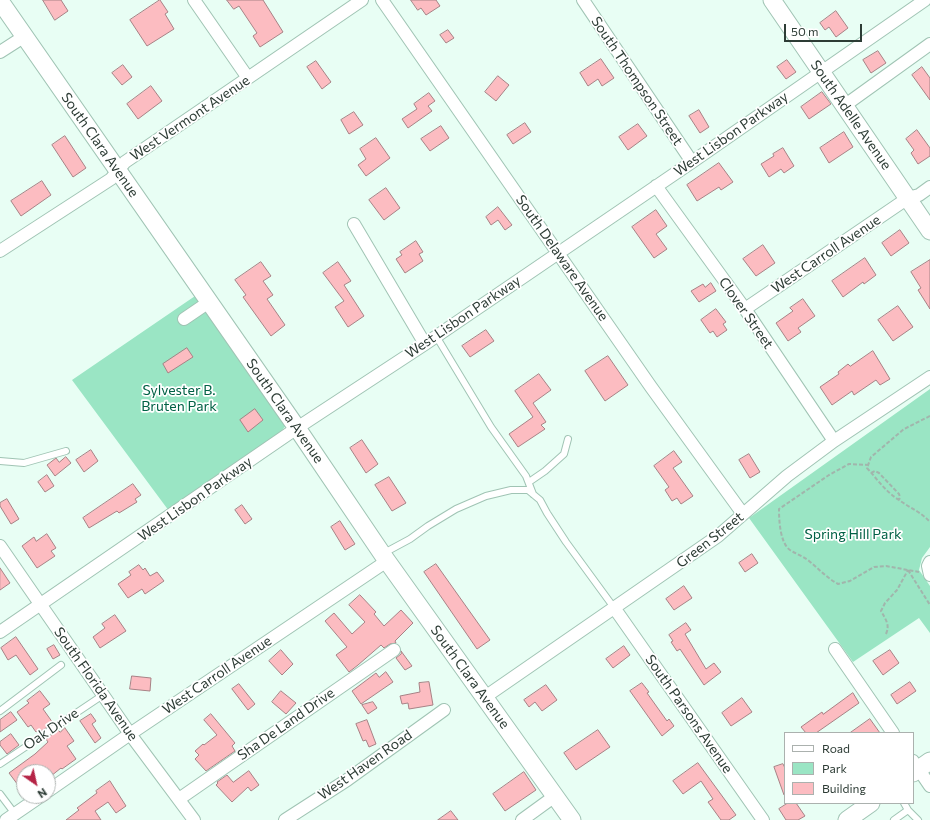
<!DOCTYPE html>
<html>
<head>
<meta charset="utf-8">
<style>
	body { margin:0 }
	#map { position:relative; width:930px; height:820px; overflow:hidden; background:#e8fef4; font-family:Commissioner,sans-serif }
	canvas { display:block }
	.legend { position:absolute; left:784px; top:732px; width:130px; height:72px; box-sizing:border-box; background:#fff; border:1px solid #abb1ae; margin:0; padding:5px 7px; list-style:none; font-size:12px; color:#2d3c35 }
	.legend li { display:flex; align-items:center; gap:8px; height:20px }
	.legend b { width:20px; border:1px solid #abb1ae }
	.north { position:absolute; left:16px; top:764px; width:40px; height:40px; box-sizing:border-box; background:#fff; border:1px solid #abb1ae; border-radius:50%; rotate:146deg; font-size:11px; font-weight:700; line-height:16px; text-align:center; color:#2d3c35 }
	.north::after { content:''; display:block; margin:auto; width:14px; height:18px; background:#b52446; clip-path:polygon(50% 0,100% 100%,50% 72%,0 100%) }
	.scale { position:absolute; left:784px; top:24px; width:78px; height:18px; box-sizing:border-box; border:2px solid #2d3c35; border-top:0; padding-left:5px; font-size:12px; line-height:14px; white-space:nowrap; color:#2d3c35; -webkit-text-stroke:3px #fff; paint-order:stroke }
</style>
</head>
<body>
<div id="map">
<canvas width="930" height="820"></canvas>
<ul class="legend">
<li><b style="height:5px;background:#fff"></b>Road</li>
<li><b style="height:11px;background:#9ae5c4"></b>Park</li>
<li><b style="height:11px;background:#fcbcc1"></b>Building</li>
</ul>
<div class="north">N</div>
<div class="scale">50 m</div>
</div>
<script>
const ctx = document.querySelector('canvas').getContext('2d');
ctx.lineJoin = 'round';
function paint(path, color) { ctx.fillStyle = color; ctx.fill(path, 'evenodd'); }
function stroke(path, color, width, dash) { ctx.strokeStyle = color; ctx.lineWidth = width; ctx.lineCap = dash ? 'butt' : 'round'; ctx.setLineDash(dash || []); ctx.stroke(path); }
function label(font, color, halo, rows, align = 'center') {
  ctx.font = font + ' Commissioner,sans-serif'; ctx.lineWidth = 3.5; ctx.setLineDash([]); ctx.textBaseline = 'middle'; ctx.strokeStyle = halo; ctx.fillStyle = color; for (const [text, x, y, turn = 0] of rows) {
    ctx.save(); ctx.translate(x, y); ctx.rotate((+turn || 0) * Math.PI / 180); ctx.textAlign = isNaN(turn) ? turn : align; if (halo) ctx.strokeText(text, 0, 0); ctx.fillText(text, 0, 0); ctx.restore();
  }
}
paint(new Path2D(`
	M 198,294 L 286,425 L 279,435 L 169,511 L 72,380 Z
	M 930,389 L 930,547 L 922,558 L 919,570 L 930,586 L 930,633 L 919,618 L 853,662 L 749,518 Z`), '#9ae5c4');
const building = new Path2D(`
	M 43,0 L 61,0 L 68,11 L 55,20 Z
	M 160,0 L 168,12 L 165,14 L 174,29 L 147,46 L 130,20 Z
	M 227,0 L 263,0 L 283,32 L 260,47 L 253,36 L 257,33 L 239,6 L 234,9 Z
	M 411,0 L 436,0 L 440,6 L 426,15 L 421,8 L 418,10 Z
	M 836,11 L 848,28 L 836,37 L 829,27 L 825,30 L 820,23 Z
	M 448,30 L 454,38 L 446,43 L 440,35 Z
	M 878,51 L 886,63 L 871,73 L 863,60 Z
	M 601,59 L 614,78 L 602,86 L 598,79 L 588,86 L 580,73 Z
	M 787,60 L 796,72 L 786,79 L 777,67 Z
	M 316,61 L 331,82 L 322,89 L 307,67 Z
	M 123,65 L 132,77 L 122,85 L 112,73 Z
	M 922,67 L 930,78 L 930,100 L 912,75 Z
	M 498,76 L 509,85 L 496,101 L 485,92 Z
	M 151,86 L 162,101 L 138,119 L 127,104 Z
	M 822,92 L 831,104 L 809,119 L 801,107 Z
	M 429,93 L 435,101 L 428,106 L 432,111 L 408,128 L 402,119 L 417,109 L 414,104 Z
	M 699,110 L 709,127 L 700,133 L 689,116 Z
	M 354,112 L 363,125 L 349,134 L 341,120 Z
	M 525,123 L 531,132 L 513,144 L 507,135 Z
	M 638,124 L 647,136 L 628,150 L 619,137 Z
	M 441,126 L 449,138 L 430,151 L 421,139 Z
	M 917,130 L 930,148 L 930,156 L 918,164 L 911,153 L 914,150 L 906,139 Z
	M 844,132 L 853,147 L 829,163 L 820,148 Z
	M 65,136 L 86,168 L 73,177 L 52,145 Z
	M 376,138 L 390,158 L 366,176 L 358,165 L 366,159 L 360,149 Z
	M 783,148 L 794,166 L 784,173 L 781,169 L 769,177 L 761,164 L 774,156 L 773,154 Z
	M 719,163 L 733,182 L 721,190 L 719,187 L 697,201 L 687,185 Z
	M 42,181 L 51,195 L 21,216 L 11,201 Z
	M 386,188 L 400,208 L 384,220 L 369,200 Z
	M 498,207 L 512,225 L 505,230 L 498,220 L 491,225 L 486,217 Z
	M 656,210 L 667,226 L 656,234 L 667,249 L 654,258 L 632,227 Z
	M 900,230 L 909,243 L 891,256 L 882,243 Z
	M 416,241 L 423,252 L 419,254 L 423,261 L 405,273 L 396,259 L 402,255 L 400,252 Z
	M 763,245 L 775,263 L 756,276 L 743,259 Z
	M 865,258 L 876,275 L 864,284 L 863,282 L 843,297 L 832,281 Z
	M 930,260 L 930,309 L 918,290 L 921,288 L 911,272 Z
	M 261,262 L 271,276 L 263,281 L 273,295 L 267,299 L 285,325 L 271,336 L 243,297 L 246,295 L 235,280 Z
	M 338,262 L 351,281 L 344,285 L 364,316 L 348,327 L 335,307 L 344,301 L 323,273 Z
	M 711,283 L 716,291 L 699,302 L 691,291 L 703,284 L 705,287 Z
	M 803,299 L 815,316 L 798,328 L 801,332 L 788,341 L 776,323 L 793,311 L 790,308 Z
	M 898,306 L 913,327 L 893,341 L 878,320 Z
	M 716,309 L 726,322 L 723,324 L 727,330 L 717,337 L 713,331 L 710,333 L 701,320 Z
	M 486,330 L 494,341 L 470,357 L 462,346 Z
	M 187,348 L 193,357 L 168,373 L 163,364 Z
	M 873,351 L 890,379 L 880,385 L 876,380 L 854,395 L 852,391 L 832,405 L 820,387 L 839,374 L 838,372 L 848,364 L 850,366 Z
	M 608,356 L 628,385 L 605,401 L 585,371 Z
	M 539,374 L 551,390 L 533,403 L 546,422 L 541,425 L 545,429 L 518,447 L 509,434 L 533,417 L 515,391 Z
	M 255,409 L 263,420 L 248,432 L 240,420 Z
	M 362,440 L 378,464 L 366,473 L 350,448 Z
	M 91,450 L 98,461 L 84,472 L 76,460 Z
	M 674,451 L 682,462 L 673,468 L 693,496 L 681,504 L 677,498 L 672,501 L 665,490 L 669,487 L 654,466 Z
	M 749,454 L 760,472 L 750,478 L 739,460 Z
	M 66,457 L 71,463 L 55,476 L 47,465 L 56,458 L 59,462 Z
	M 47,475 L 54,486 L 45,492 L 38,482 Z
	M 389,477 L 406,503 L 392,511 L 375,485 Z
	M 133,484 L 141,495 L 135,499 L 137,502 L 119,513 L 117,511 L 89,528 L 83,518 Z
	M 7,499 L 19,519 L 11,524 L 0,506 L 0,503 Z
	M 242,505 L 252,519 L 245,524 L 235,510 Z
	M 340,521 L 355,544 L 345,550 L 331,527 Z
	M 47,534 L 56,548 L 51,551 L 55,556 L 37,568 L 22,546 L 34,537 L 36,541 Z
	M 752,554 L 758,563 L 745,572 L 739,563 Z
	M 436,564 L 490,640 L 477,649 L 424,572 Z
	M 139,565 L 143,570 L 145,568 L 150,576 L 157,572 L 164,581 L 145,594 L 142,589 L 128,598 L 118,584 L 131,575 L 129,572 Z
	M 0,568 L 10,583 L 0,590 Z
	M 684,586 L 692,598 L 674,610 L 666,599 Z
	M 360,595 L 376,612 L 374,614 L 384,626 L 401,610 L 413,623 L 395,641 L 396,643 L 390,644 L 384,648 L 381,645 L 358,665 L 349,672 L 336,655 L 347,647 L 325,621 L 334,613 L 352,634 L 365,622 L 349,605 Z
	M 115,615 L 126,631 L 100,648 L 93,637 L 105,628 L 102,624 Z
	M 686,623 L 691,630 L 685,634 L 706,669 L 714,663 L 721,672 L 704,685 L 680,649 L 677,651 L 671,642 L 673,641 L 669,635 Z
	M 16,637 L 38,669 L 30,675 L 16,655 L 8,660 L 1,648 Z
	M 54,645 L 60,655 L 53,659 L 47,649 Z
	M 624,646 L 630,655 L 613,668 L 606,659 Z
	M 281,650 L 293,664 L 282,675 L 269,661 Z
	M 890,650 L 899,663 L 883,675 L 873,661 Z
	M 401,651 L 412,666 L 405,670 L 396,658 L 401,654 Z
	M 386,672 L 393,682 L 361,704 L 352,691 L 376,673 L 379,677 Z
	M 132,676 L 151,678 L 150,691 L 130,689 Z
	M 429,682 L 433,705 L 409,709 L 408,703 L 402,704 L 400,696 L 420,692 L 419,683 Z
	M 910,682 L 916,691 L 897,704 L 891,695 Z
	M 642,683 L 649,692 L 647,693 L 667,721 L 669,719 L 674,726 L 662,736 L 630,691 Z
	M 239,684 L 255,704 L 248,710 L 232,689 Z
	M 546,685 L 557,700 L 542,711 L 535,702 L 529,707 L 524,700 Z
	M 40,691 L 50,704 L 43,709 L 53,723 L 40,732 L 39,730 L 36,732 L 31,725 L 28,727 L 17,712 L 29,703 L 27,701 Z
	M 281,691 L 296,703 L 286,714 L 272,702 Z
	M 853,693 L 859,703 L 816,733 L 806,733 L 801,727 L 822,712 L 823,714 Z
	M 742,698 L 752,712 L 731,726 L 722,713 Z
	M 373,702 L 377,708 L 368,714 L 362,705 Z
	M 11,712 L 17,720 L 0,732 L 0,720 Z
	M 91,714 L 96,721 L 92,724 L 101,738 L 95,743 L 80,721 Z
	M 211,714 L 235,743 L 232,746 L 235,751 L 206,771 L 195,759 L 199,755 L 195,751 L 203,744 L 204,745 L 217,735 L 204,720 Z
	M 870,719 L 880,733 L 850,733 Z
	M 367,720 L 376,744 L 369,747 L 366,740 L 363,741 L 356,724 Z
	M 65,728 L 74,741 L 67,746 L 76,759 L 62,769 L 61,768 L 51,776 L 49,772 L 24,772 L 24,793 L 9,773 L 35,754 L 48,742 L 46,739 L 58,730 L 60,732 Z
	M 598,730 L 610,747 L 576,770 L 564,753 Z
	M 11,734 L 19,745 L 7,754 L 0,745 L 0,742 Z
	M 698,763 L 736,815 L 729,820 L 721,820 L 708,802 L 713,799 L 701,781 L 683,794 L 673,781 Z
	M 783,764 L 785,768 L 785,795 L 784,795 L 774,767 Z
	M 249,771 L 259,785 L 251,791 L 248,787 L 232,802 L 216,785 L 218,783 L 217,782 L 227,775 L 233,782 Z
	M 524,772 L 536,790 L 505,811 L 493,794 Z
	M 110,781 L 126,806 L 116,813 L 108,802 L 95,811 L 101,820 L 66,820 L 79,810 L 77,808 L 97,793 L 96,791 Z
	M 788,803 L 796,803 L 805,816 L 798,820 L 786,820 L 779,809 Z
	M 451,811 L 458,820 L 438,820 Z`);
paint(building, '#fcbcc1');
stroke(building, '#a78285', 1);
const lane = new Path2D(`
	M 436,336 L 491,427 L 526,476 L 533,494
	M 0,461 L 24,463 L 66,451
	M 529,482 L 545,471 L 564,454 L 568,439
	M 384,553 L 410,539 L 428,526 L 456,509 L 486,496 L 511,490 L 528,490 L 540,500 L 547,513 L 566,542 L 615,609
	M 0,711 L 61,665
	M 0,764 L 103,695
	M 0,794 L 15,814
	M 904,803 L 908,810 L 918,820
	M 894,820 L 908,810`);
const street = new Path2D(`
	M 194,0 L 248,78
	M 382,0 L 651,387 L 743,514
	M 583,0 L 692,162
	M 0,52 L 25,36
	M 844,106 L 930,44
	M 656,186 L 745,309 L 834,441
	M 354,224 L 425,344
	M 0,251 L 111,179 L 125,162 L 362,0
	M 745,309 L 908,198 L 919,195 L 930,187
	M 184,319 L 209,302
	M 0,546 L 130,734 L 194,820
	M 930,562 L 928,566 L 930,575
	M 615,609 L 763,820
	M 0,632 L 297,428 L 425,344 L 692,162 L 925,0
	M 835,649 L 893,733
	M 485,697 L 718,536 L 787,476 L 834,441 L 930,377
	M 913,761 L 930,786
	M 48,791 L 130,734 L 387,561
	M 179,799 L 394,650
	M 6,820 L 41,796
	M 285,820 L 347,780 L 444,710
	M 522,820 L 555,796`);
const secondary = new Path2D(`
	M 772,0 L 930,231
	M 0,1 L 297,428 L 387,561 L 572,820
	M 913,773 L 930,761
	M 847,820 L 871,803`);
stroke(lane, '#a0c4b4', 8);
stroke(street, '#a0c4b4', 14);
stroke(secondary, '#a0c4b4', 19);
stroke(new Path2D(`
	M 930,416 L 904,429 L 871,457 L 867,468 C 877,479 886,492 899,500 C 910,508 921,512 930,522
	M 869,465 L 849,464 L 829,475 L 779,509 C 779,520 780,543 790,550 C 796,554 803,556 809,561 C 819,569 827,578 838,584 L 850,581 L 874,567 L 886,566 L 919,572
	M 871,473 L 875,471 L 879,473 L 899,494 L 900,497 L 899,500
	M 908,570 L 930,605
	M 886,634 C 890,625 886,620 881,611 L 885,603 L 897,590 L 908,570`), '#a1b5ac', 2, [4, 2]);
stroke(lane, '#fff', 6);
stroke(street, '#fff', 12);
stroke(secondary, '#fff', 17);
label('14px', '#2d3c35', '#fff', [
	["South Thompson Street",637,81,56],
	["South Adelle Avenue",851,115,55],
	["West Vermont Avenue",190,118,-34],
	["West Lisbon Parkway",731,134,-35],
	["South Clara Avenue",100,145,55],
	["West Carroll Avenue",826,254,-34],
	["South Delaware Avenue",562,258,55],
	["Clover Street",746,313,55],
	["West Lisbon Parkway",463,317,-34],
	["South Clara Avenue",285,411,55],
	["West Lisbon Parkway",195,499,-35],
	["Green Street",710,540,-38],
	["West Carroll Avenue",217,675,-34],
	["South Clara Avenue",470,677,54],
	["South Florida Avenue",96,684,55],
	["South Parsons Avenue",689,714,55],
	["Sha De Land Drive",286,724,-35],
	["Oak Drive",51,729,-34],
	["West Haven Road",365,765,-35]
]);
label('14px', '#006145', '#fff', [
	["Sylvester B.",179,390],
	["Bruten Park",179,406],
	["Spring Hill Park",853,534]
]);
</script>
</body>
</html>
